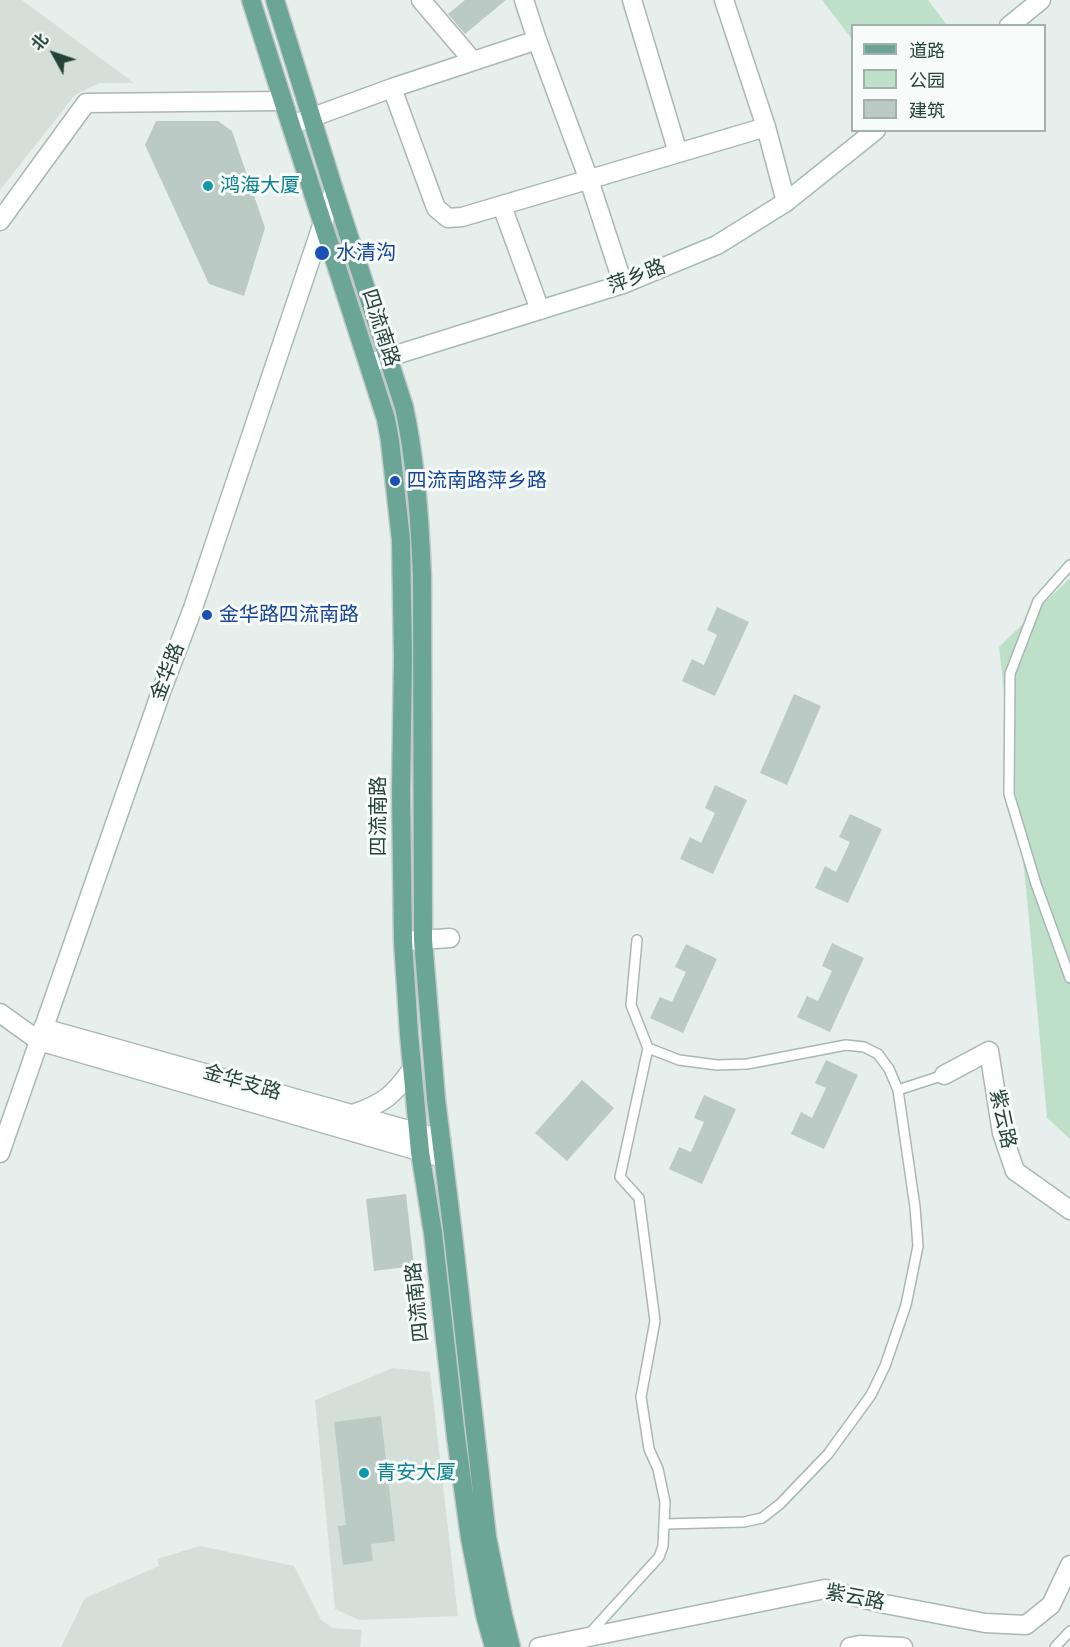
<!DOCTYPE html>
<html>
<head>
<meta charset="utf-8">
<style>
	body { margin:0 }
	#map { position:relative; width:1070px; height:1647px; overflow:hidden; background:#e6efeb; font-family:Arial,"Noto Sans SC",sans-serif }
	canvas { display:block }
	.legend { position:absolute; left:851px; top:24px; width:195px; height:108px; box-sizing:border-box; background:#f7fbf9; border:2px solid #a3b1ad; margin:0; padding:8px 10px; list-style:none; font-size:18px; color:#24423a }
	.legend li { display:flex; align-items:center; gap:12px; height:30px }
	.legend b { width:30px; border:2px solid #a3b1ad }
	.north { position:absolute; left:24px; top:24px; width:60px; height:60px; -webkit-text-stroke:4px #f7fbf9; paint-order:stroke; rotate:310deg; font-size:16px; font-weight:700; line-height:24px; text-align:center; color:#24423a }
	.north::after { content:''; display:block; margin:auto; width:21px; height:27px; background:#24423a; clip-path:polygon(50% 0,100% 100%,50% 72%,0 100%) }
</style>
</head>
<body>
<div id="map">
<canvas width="1070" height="1647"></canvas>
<ul class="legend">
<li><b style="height:8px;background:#6aa596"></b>道路</li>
<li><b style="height:16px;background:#bfe0c8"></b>公园</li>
<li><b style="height:16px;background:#bbcac4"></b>建筑</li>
</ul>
<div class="north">北</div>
</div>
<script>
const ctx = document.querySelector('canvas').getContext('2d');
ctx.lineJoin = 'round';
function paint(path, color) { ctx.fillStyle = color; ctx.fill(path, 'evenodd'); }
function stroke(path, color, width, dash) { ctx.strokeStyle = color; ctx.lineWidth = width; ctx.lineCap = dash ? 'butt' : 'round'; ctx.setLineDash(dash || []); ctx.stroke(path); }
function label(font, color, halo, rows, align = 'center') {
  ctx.font = font + ' Arial,"Noto Sans SC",sans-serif'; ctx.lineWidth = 6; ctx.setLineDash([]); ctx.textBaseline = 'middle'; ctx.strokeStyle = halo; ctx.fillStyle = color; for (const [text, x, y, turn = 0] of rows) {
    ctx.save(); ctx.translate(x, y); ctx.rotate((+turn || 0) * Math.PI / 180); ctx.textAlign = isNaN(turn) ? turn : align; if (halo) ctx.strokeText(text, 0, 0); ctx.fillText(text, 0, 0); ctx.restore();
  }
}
paint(new Path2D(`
	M 0,0 L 22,0 L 134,83 L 99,83 L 75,95 L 0,190 Z
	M 393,1368 L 430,1372 L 458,1616 L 359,1620 L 335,1609 L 315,1400 Z
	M 200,1546 L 294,1566 L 321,1620 L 333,1628 L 362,1630 L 360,1647 L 61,1647 L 85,1598 L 159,1566 L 157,1559 Z`), '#d4dfda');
paint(new Path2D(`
	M 822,0 L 928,0 L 947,25 L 852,26 L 852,39 Z
	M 1070,578 L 1070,1139 L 1047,1118 L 1027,898 L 999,647 Z`), '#bfe0c8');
paint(new Path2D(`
	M 465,0 L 506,0 L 465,34 L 448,14 Z
	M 156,121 L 218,121 L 232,131 L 265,228 L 244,296 L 209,284 L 145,145 Z
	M 717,607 L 749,622 L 715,696 L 682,681 L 692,659 L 704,665 L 717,635 L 707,630 Z
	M 794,694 L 821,706 L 787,785 L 760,773 Z
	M 715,785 L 747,800 L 713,874 L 680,859 L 690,837 L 701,843 L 715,813 L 705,808 Z
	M 850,814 L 882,829 L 848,903 L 815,888 L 825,866 L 836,872 L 850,842 L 839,837 Z
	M 832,943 L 864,958 L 830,1032 L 797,1017 L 807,996 L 818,1001 L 832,971 L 822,966 Z
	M 686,944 L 717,959 L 683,1033 L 650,1018 L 660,997 L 672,1002 L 686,972 L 675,967 Z
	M 826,1060 L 858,1075 L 824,1149 L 791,1134 L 801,1112 L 812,1118 L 826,1088 L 815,1083 Z
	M 582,1080 L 614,1108 L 567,1161 L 535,1133 Z
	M 704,1095 L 736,1109 L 702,1184 L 669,1169 L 679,1147 L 691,1152 L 704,1122 L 694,1118 Z
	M 406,1194 L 414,1266 L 374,1271 L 366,1199 Z
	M 381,1416 L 395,1541 L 371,1544 L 373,1561 L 343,1565 L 338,1526 L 346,1525 L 334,1422 Z`), '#bbcac4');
const service = new Path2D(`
	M 1070,565 L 1038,601 L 1010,674 L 1009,794 L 1036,884 L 1070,978
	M 648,1048 L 679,1060 L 717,1065 L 747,1064 L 846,1045 L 864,1047 L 878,1054 L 889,1069 L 898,1090 L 915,1207 L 918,1246 L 906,1305 L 885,1366 L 871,1395 L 828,1454 L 780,1504 L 762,1518 L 744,1522 L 664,1524
	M 898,1090 L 944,1075
	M 590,1633 L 659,1557 L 663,1546 L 665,1502 L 658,1469 L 649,1449 L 641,1397 L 655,1321 L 639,1198 L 620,1177 L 648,1048 L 631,1005 L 637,940
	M 1055,1647 L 1070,1631`);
const minor = new Path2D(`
	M 421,0 L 473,61
	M 524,0 L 537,40 L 589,180 L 623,284
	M 632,0 L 678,153
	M 724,0 L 766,127 L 786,202
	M 392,88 L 436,208 L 448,218 L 462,217 L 766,127
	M 291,125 L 392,88 L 537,40
	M 502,206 L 540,310
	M 0,221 L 86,103 L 283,101
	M 407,941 L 450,938
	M 944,1075 L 989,1051 L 1002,1133 L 1015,1171 L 1070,1210
	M 539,1647 L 825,1589 L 885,1604 L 985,1623 L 1026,1625 L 1051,1605 L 1070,1565
	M 850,1647 L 860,1645 L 903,1647`);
const tertiary = new Path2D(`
	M 0,1013 L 39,1041 L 443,1158
	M 43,1028 L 441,1139
	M 353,1114 C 384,1103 393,1096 412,1069`);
const secondary = new Path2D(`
	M 1009,26 L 1041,0
	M 373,362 L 623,284 L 717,245 L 786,202 L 876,130
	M 0,1153 L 162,689 L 193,608 L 334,190`);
const primary = new Path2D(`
	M 251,0 L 283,101 L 368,363 L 386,419 L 390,441 L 401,540 L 403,658 L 401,792 L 403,941 L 409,1034 L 420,1152 L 433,1233 L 456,1437 L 470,1538 L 485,1615 L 494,1647
	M 275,0 L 334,190 L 404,407 C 416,462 420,520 422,577 L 423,940 L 436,1099 L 453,1235 L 487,1537 L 503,1615 L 511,1647`);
stroke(service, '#a8b8b2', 12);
stroke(minor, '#a8b8b2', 21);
stroke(tertiary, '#a8b8b2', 21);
stroke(secondary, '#a4bbb3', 21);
stroke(primary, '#c2cac8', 21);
stroke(service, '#fff', 9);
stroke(minor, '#fff', 18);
stroke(tertiary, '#fff', 18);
stroke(secondary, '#fff', 18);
stroke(primary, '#6aa596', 18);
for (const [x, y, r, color] of [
	[208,186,6,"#0f9aa8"],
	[322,253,8,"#1a4fb4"],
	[395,481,6,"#1a4fb4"],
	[207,615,6,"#1a4fb4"],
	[364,1473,6,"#0f9aa8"]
]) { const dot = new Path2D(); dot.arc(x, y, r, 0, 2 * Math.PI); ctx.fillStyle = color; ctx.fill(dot); stroke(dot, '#f7fbf9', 2); }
label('20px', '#0d838f', '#f7fbf9', [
	["鸿海大厦",220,186],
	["青安大厦",376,1473]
], 'left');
label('20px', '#164399', '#f7fbf9', [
	["水清沟",336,253],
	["四流南路萍乡路",407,481],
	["金华路四流南路",219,615]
], 'left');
label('20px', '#24423a', '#f7fbf9', [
	["萍乡路",637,277,-21],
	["四流南路",380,328,72],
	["金华路",168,672,-69],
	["四流南路",379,816,-90],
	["金华支路",242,1083,16],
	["紫云路",1002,1119,78],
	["四流南路",418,1302,-96],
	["紫云路",855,1598,11]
]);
</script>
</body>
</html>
